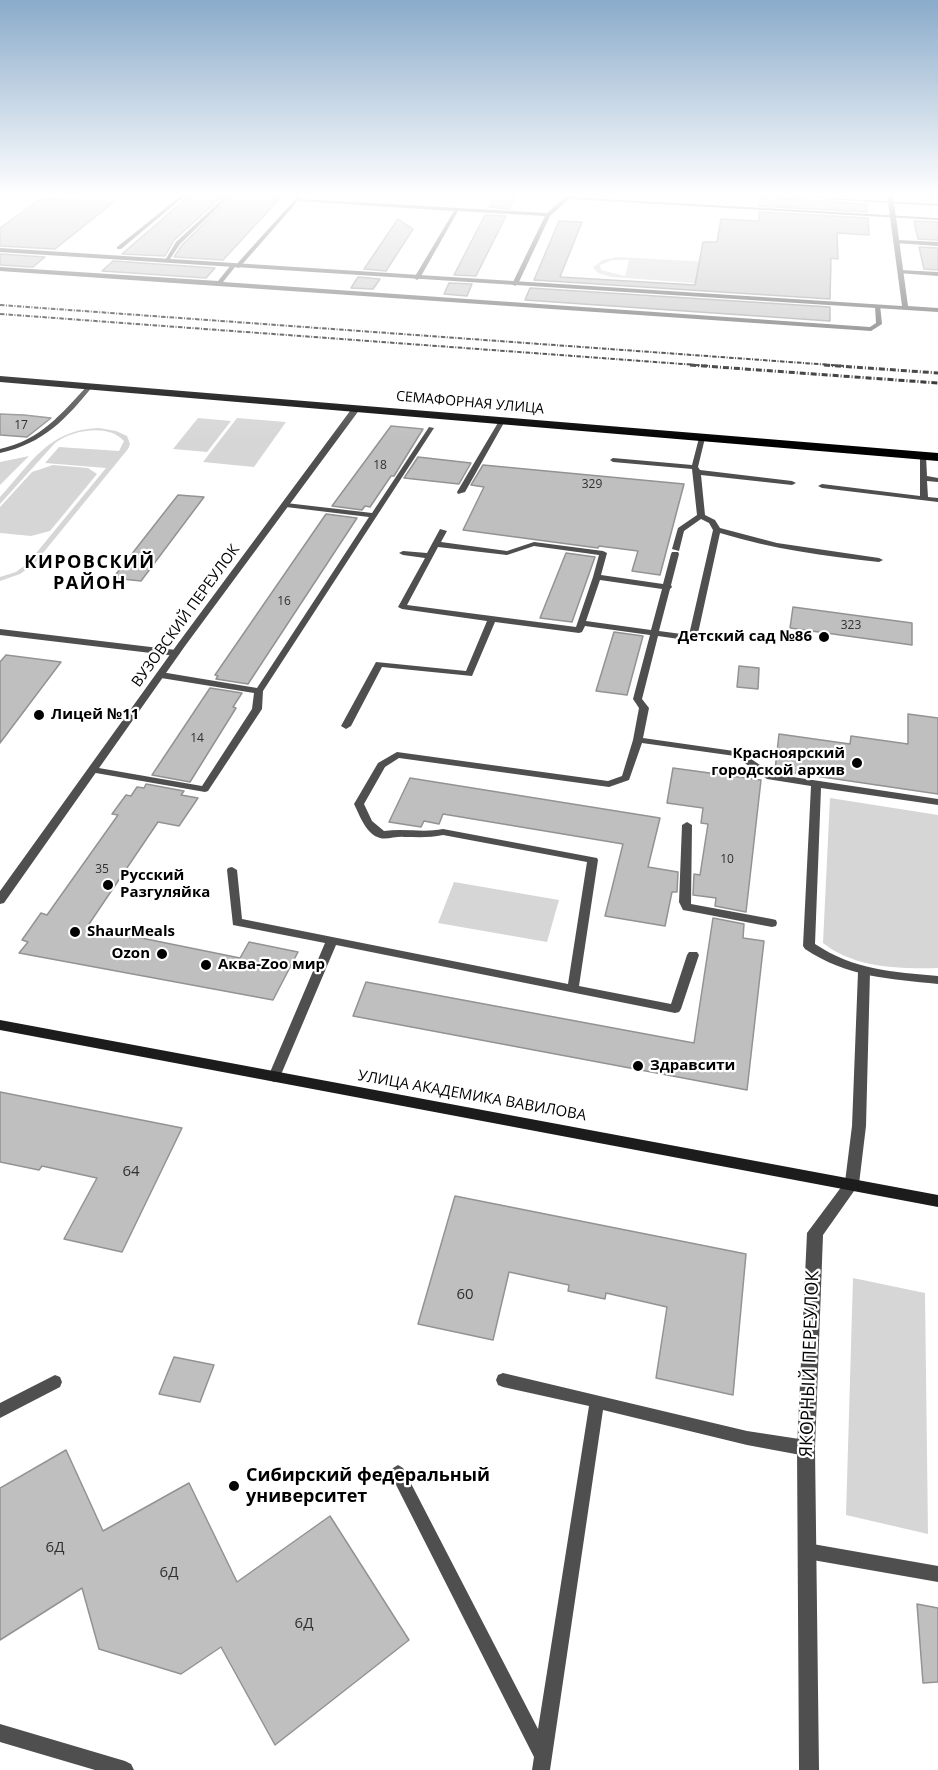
<!DOCTYPE html>
<html>
<head>
<meta charset="utf-8">
<style>
	body { margin:0 }
	canvas { display:block; background:#fff }
</style>
</head>
<body>
<canvas width="938" height="1770"></canvas>
<script>
const ctx = document.querySelector('canvas').getContext('2d');
ctx.lineJoin = 'round';
function paint(path, color) { ctx.fillStyle = color; ctx.fill(path, 'evenodd'); }
function stroke(path, color, width, dash) { ctx.strokeStyle = color; ctx.lineWidth = width; ctx.lineCap = dash ? 'butt' : 'round'; ctx.setLineDash(dash || []); ctx.stroke(path); }
function label(font, color, halo, rows, align = 'center') {
  ctx.font = font + ' "Open Sans",sans-serif'; ctx.lineWidth = 4.5; ctx.setLineDash([]); ctx.textBaseline = 'middle'; ctx.strokeStyle = halo; ctx.fillStyle = color; for (const [text, x, y, turn = 0] of rows) {
    ctx.save(); ctx.translate(x, y); ctx.rotate((+turn || 0) * Math.PI / 180); ctx.textAlign = isNaN(turn) ? turn : align; if (halo) ctx.strokeText(text, 0, 0); ctx.fillText(text, 0, 0); ctx.restore();
  }
}
paint(new Path2D(`
	M 618,257 L 709,262 L 706,284 L 612,277 L 598,273 L 593,267 L 603,260 ZM 613,260 L 629,260 L 625,276 L 601,270 L 600,265 Z
	M 198,418 L 231,421 L 207,452 L 173,449 Z
	M 237,418 L 286,422 L 254,467 L 203,462 Z
	M 99,428 L 116,431 L 127,436 L 130,444 L 128,449 L 34,564 L 20,574 L 0,581 L 0,577 L 16,572 L 28,563 L 106,468 L 45,463 L 59,447 L 119,451 L 124,441 C 109,423 71,430 55,443 L 0,504 L 0,497 C 32,462 48,430 99,428 Z
	M 29,456 L 0,485 L 0,462 Z
	M 53,465 L 88,468 L 97,474 L 50,531 L 31,536 L 0,533 L 0,507 L 32,472 Z
	M 830,798 L 938,815 L 938,968 C 900,969 854,968 823,943 Z
	M 454,882 L 559,900 L 547,942 L 438,923 Z
	M 853,1278 L 925,1293 L 928,1534 L 846,1515 Z`), '#d6d6d6');
const building = new Path2D(`
	M 190,195 L 224,195 L 174,240 L 165,256 L 122,254 Z
	M 233,195 L 283,195 L 223,260 L 174,257 L 182,245 Z
	M 496,195 L 516,195 L 509,209 L 489,207 Z
	M 760,195 L 772,195 L 776,198 L 867,204 L 867,212 L 759,206 Z
	M 42,198 L 114,202 L 55,249 L 0,246 L 0,228 Z
	M 759,212 L 868,218 L 869,235 L 837,233 L 838,259 L 831,258 L 830,299 L 534,280 L 559,221 L 582,222 L 560,277 L 695,285 L 703,242 L 717,242 L 721,219 L 759,221 Z
	M 485,215 L 506,216 L 476,276 L 454,275 Z
	M 398,219 L 413,229 L 386,271 L 364,269 Z
	M 914,221 L 938,222 L 938,240 L 918,239 Z
	M 919,247 L 938,248 L 938,270 L 924,269 Z
	M 0,254 L 45,257 L 33,267 L 0,265 Z
	M 113,261 L 215,268 L 206,278 L 102,271 Z
	M 358,277 L 380,279 L 373,289 L 351,288 Z
	M 449,283 L 472,284 L 467,296 L 444,294 Z
	M 530,288 L 830,307 L 830,321 L 525,300 Z
	M 0,414 L 24,415 L 51,418 L 27,437 L 0,435 Z
	M 391,426 L 423,429 L 394,476 L 391,476 L 370,507 L 365,506 L 362,510 L 332,506 Z
	M 418,457 L 471,463 L 459,484 L 404,478 Z
	M 483,465 L 684,484 L 660,575 L 632,571 L 638,551 L 599,546 L 598,548 L 463,530 L 484,487 L 471,485 Z
	M 178,495 L 204,497 L 141,581 L 113,578 Z
	M 326,514 L 357,518 L 248,684 L 216,679 L 218,676 L 215,675 Z
	M 566,553 L 595,557 L 572,622 L 540,618 Z
	M 793,607 L 912,623 L 912,645 L 790,628 Z
	M 614,632 L 643,636 L 627,695 L 596,691 Z
	M 6,655 L 61,662 L 0,743 L 0,662 Z
	M 739,666 L 759,668 L 758,689 L 737,687 Z
	M 210,688 L 242,693 L 233,707 L 236,708 L 190,782 L 152,775 Z
	M 908,714 L 938,718 L 938,794 L 775,770 L 779,734 L 850,744 L 851,736 L 908,744 Z
	M 673,768 L 761,780 L 746,912 L 715,906 L 716,898 L 693,895 L 694,874 L 700,875 L 708,824 L 701,823 L 703,808 L 667,803 Z
	M 410,778 L 660,818 L 648,867 L 678,872 L 677,892 L 672,892 L 665,926 L 605,916 L 623,844 L 443,814 L 439,824 L 424,821 L 421,827 L 389,822 Z
	M 146,784 L 184,791 L 181,795 L 198,798 L 179,826 L 158,822 L 87,927 L 240,958 L 249,942 L 298,952 L 273,1000 L 19,953 L 28,942 L 22,940 L 41,913 L 47,915 L 118,815 L 112,814 L 126,795 L 131,796 L 137,787 L 144,788 Z
	M 713,918 L 744,924 L 743,938 L 764,941 L 747,1090 L 353,1016 L 366,982 L 694,1043 Z
	M 0,1092 L 182,1128 L 122,1252 L 64,1239 L 97,1178 L 42,1166 L 39,1170 L 0,1162 Z
	M 455,1196 L 746,1254 L 733,1395 L 656,1378 L 667,1307 L 606,1293 L 605,1299 L 568,1291 L 569,1285 L 509,1272 L 493,1340 L 418,1324 Z
	M 174,1357 L 214,1365 L 200,1402 L 159,1394 Z
	M 66,1450 L 103,1531 L 189,1483 L 237,1582 L 330,1516 L 409,1640 L 275,1745 L 221,1647 L 181,1674 L 99,1649 L 82,1588 L 0,1640 L 0,1488 Z
	M 917,1604 L 938,1608 L 938,1682 L 923,1683 Z`);
paint(building, '#bfbfbf');
stroke(building, '#939393', 1.5);
paint(new Path2D(`
	M 182,195 L 186,195 L 121,249 L 117,249 L 117,247 Z
	M 227,195 L 231,195 L 180,244 L 168,262 L 164,262 L 176,242 Z
	M 299,195 L 303,195 L 300,199 L 547,213 L 567,195 L 571,195 L 571,197 L 938,218 L 938,220 L 569,199 L 550,216 L 518,284 L 515,286 L 512,284 L 545,216 L 458,211 L 420,278 L 417,280 L 414,278 L 454,211 L 298,201 L 239,268 L 235,267 L 223,282 L 870,327 L 876,323 L 875,306 L 880,305 L 882,324 L 871,331 L 0,271 L 0,267 L 218,281 L 231,265 L 235,266 Z
	M 774,195 L 938,204 L 938,206 L 776,196 Z
	M 897,240 L 938,242 L 938,246 L 895,243 Z
	M 900,270 L 938,272 L 938,276 L 898,273 Z
	M 88,385 L 93,386 C 65,420 44,443 0,453 L 0,449 C 41,440 61,414 88,385 Z
	M 502,419 L 505,421 L 465,492 L 458,494 L 457,492 L 499,421 Z
	M 429,427 L 434,428 L 263,691 L 262,709 L 208,791 L 205,792 L 90,772 L 88,770 L 93,767 L 202,786 L 252,709 L 254,693 L 161,678 L 157,675 L 161,672 L 257,688 L 369,517 L 286,507 L 282,505 L 286,503 L 372,513 Z
	M 702,436 L 705,438 L 698,467 L 700,470 L 792,481 L 796,483 L 792,485 L 701,475 L 705,515 L 715,520 L 720,528 L 777,543 L 879,558 L 883,560 L 879,562 C 825,556 772,549 720,533 L 697,638 L 693,641 L 658,636 L 642,699 L 649,708 L 643,738 L 741,752 L 773,774 L 938,799 L 938,805 L 821,788 L 815,944 C 854,970 893,972 938,976 L 938,984 C 889,979 847,977 805,949 L 803,946 L 811,786 L 767,779 L 735,756 L 642,743 L 629,780 L 609,787 L 399,758 L 385,767 L 364,804 L 372,821 L 384,831 C 404,828 423,833 443,829 L 597,858 L 598,860 L 579,986 L 671,1004 L 687,955 L 689,952 L 697,952 L 699,955 L 681,1009 L 679,1012 L 675,1013 L 336,945 L 280,1077 L 278,1080 L 274,1082 L 270,1080 L 268,1077 L 325,943 L 233,925 L 227,870 L 228,868 L 232,867 L 237,870 L 242,919 L 568,984 L 587,862 L 443,835 C 430,838 418,837 404,837 C 397,836 387,840 380,838 C 366,834 360,816 354,804 L 378,763 L 397,752 L 608,781 L 622,776 L 633,740 L 639,708 L 633,699 L 650,635 L 585,626 L 582,632 L 579,633 L 495,622 L 472,676 L 382,667 L 351,726 L 346,729 L 341,726 L 376,662 L 466,671 L 487,621 L 402,609 L 398,607 L 425,558 L 403,555 L 399,553 L 403,551 L 427,553 L 440,529 L 447,531 L 441,542 L 507,551 L 534,542 L 603,551 L 607,553 L 601,575 L 663,584 L 671,554 L 672,552 L 678,552 L 679,554 L 671,585 L 672,587 L 670,589 L 659,631 L 689,635 L 713,530 L 709,523 L 701,519 L 684,531 L 679,551 L 672,549 L 678,528 L 697,515 L 692,469 L 613,462 L 610,460 L 613,458 L 692,465 L 699,438 ZM 534,546 L 599,555 L 593,577 L 576,627 L 407,605 L 438,547 L 507,555 ZM 600,580 L 662,589 L 651,630 L 586,621 Z
	M 923,454 L 926,456 L 927,476 L 938,478 L 938,482 L 927,481 L 928,497 L 938,498 L 938,502 L 822,488 L 818,486 L 822,484 L 920,496 L 920,456 Z
	M 0,629 L 176,650 L 180,653 L 176,656 L 0,635 Z
	M 687,822 L 692,825 L 691,904 L 772,919 L 776,920 L 777,923 L 776,926 L 772,927 L 683,910 L 679,902 L 682,825 Z
	M 503,1373 L 747,1431 L 806,1440 L 811,1443 L 814,1448 L 811,1453 L 806,1456 L 747,1445 L 603,1410 L 550,1770 L 532,1770 L 534,1757 L 390,1473 L 393,1468 L 398,1465 L 403,1468 L 538,1729 L 589,1406 L 503,1387 L 498,1385 L 496,1380 L 498,1375 Z
	M 55,1375 L 60,1377 L 62,1382 L 60,1387 L 0,1418 L 0,1403 Z
	M 807,1543 L 938,1566 L 938,1582 L 807,1559 L 801,1557 L 799,1551 L 801,1545 Z
	M 0,1724 L 125,1761 L 131,1764 L 134,1770 L 95,1770 L 0,1742 Z`), '#4f4f4f');
paint(new Path2D(`
	M 887,195 L 893,195 L 908,306 L 938,308 L 938,312 L 0,252 L 0,248 L 902,306 Z
	M 353,407 L 360,409 L 185,646 L 4,903 L 0,904 L 0,891 L 179,642 Z
	M 864,967 L 869,969 L 870,972 L 866,1126 L 859,1184 L 823,1235 L 815,1448 L 819,1770 L 799,1770 L 797,1448 L 807,1233 L 845,1182 L 852,1126 L 858,972 L 859,969 Z`), '#4f4f4f');
paint(new Path2D(`
	M 0,1020 L 938,1195 L 938,1207 L 0,1030 Z`), '#1c1c1c');
paint(new Path2D(`
	M 0,376 L 938,453 L 938,461 L 0,382 Z`), '#000');
stroke(new Path2D(`
	M 0,305 L 845,366
	M 0,314 L 710,366`), '#000', 2, [4.5, 1.5, 1, 1.5]);
stroke(new Path2D(`
	M 690,365 L 938,383
	M 824,365 L 938,373`), '#000', 3, [6, 2, 1, 2]);
const sky = ctx.createLinearGradient(0, 0, 0, 442);
sky.addColorStop(0, '#8aabca');
sky.addColorStop(0.44, '#fff');
sky.addColorStop(1, '#ffffff00');
ctx.fillStyle = sky;
ctx.fillRect(0, 0, 938, 442);
for (const [x, y, r, color] of [
	[824,637,6,"#000"],
	[39,715,6,"#000"],
	[857,763,6,"#000"],
	[108,885,6,"#000"],
	[75,932,6,"#000"],
	[162,954,6,"#000"],
	[206,965,6,"#000"],
	[638,1066,6,"#000"],
	[234,1486,6,"#000"]
]) { const dot = new Path2D(); dot.arc(x, y, r, 0, 2 * Math.PI); ctx.fillStyle = color; ctx.fill(dot); stroke(dot, '#fff', 2); }
label('12px', '#303030', null, [
	["17",21,426],
	["18",380,466],
	["329",592,485],
	["16",284,602],
	["323",851,626],
	["14",197,739],
	["10",727,860],
	["35",102,870]
]);
label('14px', '#000', '#fff', [
	["СЕМАФОРНАЯ УЛИЦА",470,403,5]
]);
label('15px', '#000', '#fff', [
	["ВУЗОВСКИЙ ПЕРЕУЛОК",186,616,-54],
	["УЛИЦА АКАДЕМИКА ВАВИЛОВА",472,1096,10]
]);
label('bold 15px', '#000', '#fff', [
	["Детский сад №86",812,637,"right"],
	["Лицей №11",51,715],
	["Красноярский",845,754,"right"],
	["городской архив",845,771,"right"],
	["Русский",120,876],
	["Разгуляйка",120,893],
	["ShаurMeals",87,932],
	["Ozon",150,954,"right"],
	["Аква-Zoo мир",218,965],
	["Здравсити",650,1066]
], 'left');
label('15px', '#303030', null, [
	["64",131,1172],
	["60",465,1295],
	["6Д",55,1548],
	["6Д",169,1573],
	["6Д",304,1624]
]);
ctx.letterSpacing = '1.5px';
label('bold 18px', '#000', '#fff', [
	["КИРОВСКИЙ",90,563],
	["РАЙОН",90,584]
]);
ctx.letterSpacing = '0px';
label('18px', '#000', '#fff', [
	["ЯКОРНЫЙ ПЕРЕУЛОК",810,1364,-88]
]);
label('bold 18px', '#000', '#fff', [
	["Сибирский федеральный",246,1476],
	["университет",246,1497]
], 'left');
</script>
</body>
</html>
